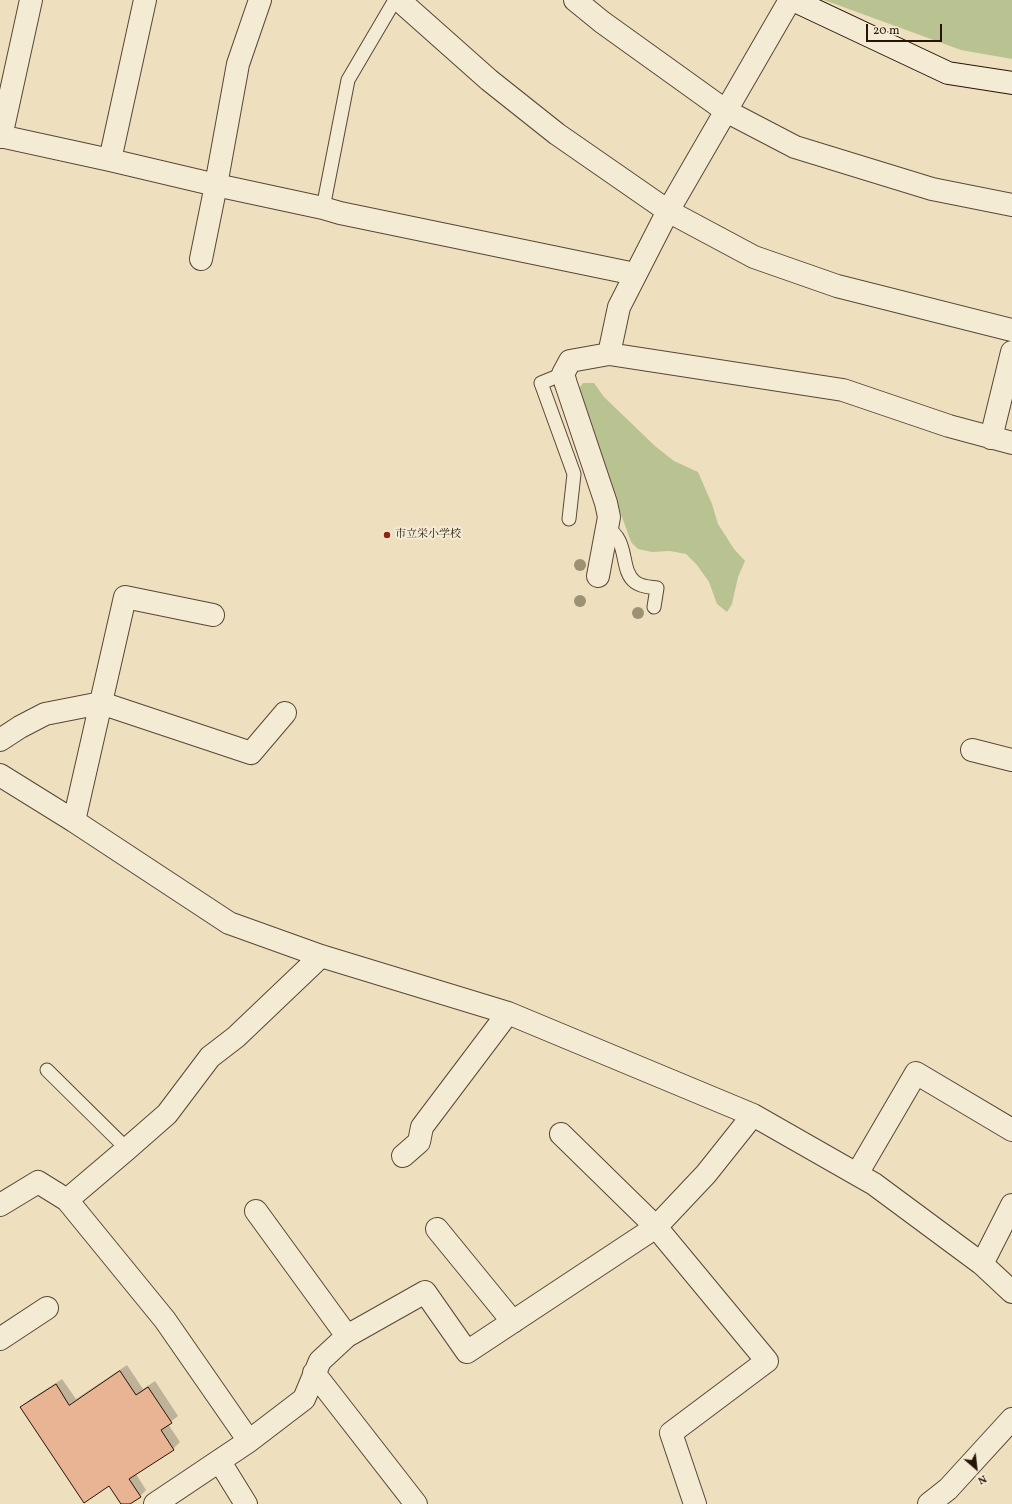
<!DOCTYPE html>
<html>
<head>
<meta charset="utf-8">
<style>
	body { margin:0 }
	#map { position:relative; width:1012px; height:1504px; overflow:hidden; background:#eee0be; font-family:Vollkorn,serif }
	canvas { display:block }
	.north { position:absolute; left:956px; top:1448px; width:40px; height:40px; -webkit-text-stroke:3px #f4ebd5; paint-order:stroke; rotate:152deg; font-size:11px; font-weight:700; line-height:16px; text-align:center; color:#261407 }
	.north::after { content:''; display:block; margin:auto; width:14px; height:18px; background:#261407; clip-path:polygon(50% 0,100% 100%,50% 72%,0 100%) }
	.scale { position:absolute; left:866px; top:24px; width:76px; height:18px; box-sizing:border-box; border:2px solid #261407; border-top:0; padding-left:5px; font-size:12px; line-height:14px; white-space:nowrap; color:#261407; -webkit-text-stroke:3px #f4ebd5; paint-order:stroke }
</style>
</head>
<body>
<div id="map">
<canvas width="1012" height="1504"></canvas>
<div class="north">N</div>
<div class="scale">20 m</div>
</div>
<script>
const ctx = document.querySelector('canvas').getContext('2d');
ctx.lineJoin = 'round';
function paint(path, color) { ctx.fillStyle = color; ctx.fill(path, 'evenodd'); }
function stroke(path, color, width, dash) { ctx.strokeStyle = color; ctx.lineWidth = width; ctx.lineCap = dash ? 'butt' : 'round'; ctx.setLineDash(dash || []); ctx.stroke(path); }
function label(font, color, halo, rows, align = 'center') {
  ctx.font = font + ' Vollkorn,"Noto Serif JP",serif'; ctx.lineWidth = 4; ctx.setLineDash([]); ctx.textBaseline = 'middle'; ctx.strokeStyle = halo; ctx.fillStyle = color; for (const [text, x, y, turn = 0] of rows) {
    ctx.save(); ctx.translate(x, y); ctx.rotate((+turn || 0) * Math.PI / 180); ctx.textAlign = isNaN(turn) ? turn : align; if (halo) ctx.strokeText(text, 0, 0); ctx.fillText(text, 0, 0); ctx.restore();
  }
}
paint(new Path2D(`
	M 824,0 L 1012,0 L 1012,59 L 961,50 Z
	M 583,383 L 594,383 L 604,397 L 655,446 L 674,461 L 698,472 L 712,504 L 718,524 L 734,549 L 745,561 L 738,577 L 732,604 L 727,612 L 717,604 L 709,582 L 697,565 L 686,554 L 670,551 L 652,552 L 638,549 L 631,542 L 577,391 Z`), '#b9c291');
paint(new Path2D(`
	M 127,1365 L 143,1389 L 155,1381 L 178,1416 L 168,1424 L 180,1442 L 173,1449 L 136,1474 L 146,1490 L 140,1496 L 128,1504 L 122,1504 L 109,1485 L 22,1407 L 28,1401 L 62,1379 L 76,1399 Z`), '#0003');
const building = new Path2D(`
	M 120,1371 L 136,1395 L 148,1387 L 172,1423 L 161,1430 L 174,1450 L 129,1479 L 141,1497 L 130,1504 L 121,1504 L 109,1486 L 84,1503 L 20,1407 L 56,1384 L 69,1405 Z`);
paint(building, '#e8b493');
stroke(building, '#261407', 1);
const lane = new Path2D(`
	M 323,208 L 348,80 L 395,0
	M 563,374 L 541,383 L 574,474 L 569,519
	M 606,528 C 630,539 619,570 635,582 C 641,587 650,587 657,588 L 654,607
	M 47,1070 L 127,1149`);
const street = new Path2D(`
	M 399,0 L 489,80 L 557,134 L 668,211 L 754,257 L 837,286 L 1012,330
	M 575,0 L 602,22 L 726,111 L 795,147 L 932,189 L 1012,205
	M 0,136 L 110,160 L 216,185 L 323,208 L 340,213 L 635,274
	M 1,137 L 31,0
	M 110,160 L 145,0
	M 201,259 L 216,185 L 238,64 L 260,0
	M 609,354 L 619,307 L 668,211 L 790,0
	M 991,438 L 1012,352
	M 598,576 L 609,517 L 606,503 L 566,384 L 563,374 L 570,361 L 609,354 L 843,390 L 949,426 L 1012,443
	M 0,740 L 20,727 L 45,714 L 101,703 L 251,753 L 285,713
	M 972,750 L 1012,760
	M 0,775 L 74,821 L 229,923 L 321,956 L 508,1013 L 753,1115 L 874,1184 L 982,1264 L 1012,1292
	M 74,821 L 125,597 L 213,615
	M 561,1134 L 656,1227 L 767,1361 L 671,1433 L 695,1504
	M 403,1156 L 419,1142 L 422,1127 L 508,1013
	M 857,1174 L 916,1073 L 1012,1130
	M 67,1200 L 165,1320 L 249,1441
	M 0,1205 L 38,1182 L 67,1200 L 127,1149 L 167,1114 L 210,1057 L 236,1037 L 321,956
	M 256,1211 L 347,1336
	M 437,1229 L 513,1322
	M 982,1264 L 1012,1205
	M 0,1339 L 47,1308
	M 314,1373 L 416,1504
	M 220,1462 L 246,1504
	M 155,1504 L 249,1441 L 304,1399 L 320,1361 L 347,1336 L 425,1292 L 467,1352 L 656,1227 L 706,1174 L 753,1115
	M 929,1504 L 948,1489 L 1012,1419`);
const secondary = new Path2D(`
	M 793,0 L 948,73 L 1012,83`);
stroke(lane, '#584735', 15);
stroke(street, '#584735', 24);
stroke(secondary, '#261407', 24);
stroke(lane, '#f4ebd5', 13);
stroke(street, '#f4ebd5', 22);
stroke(secondary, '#f4ebd5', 22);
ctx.fillStyle = '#9c9174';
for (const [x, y] of [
	[580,565],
	[580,601],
	[638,613]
]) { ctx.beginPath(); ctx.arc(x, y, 6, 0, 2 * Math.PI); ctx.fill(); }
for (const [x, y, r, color] of [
	[387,535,4,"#8f2418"]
]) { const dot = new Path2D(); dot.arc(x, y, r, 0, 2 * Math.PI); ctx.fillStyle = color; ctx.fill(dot); stroke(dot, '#f4ebd5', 1.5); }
label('11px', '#261407', '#f4ebd5', [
	["市立栄小学校",395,535]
], 'left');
</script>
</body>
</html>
